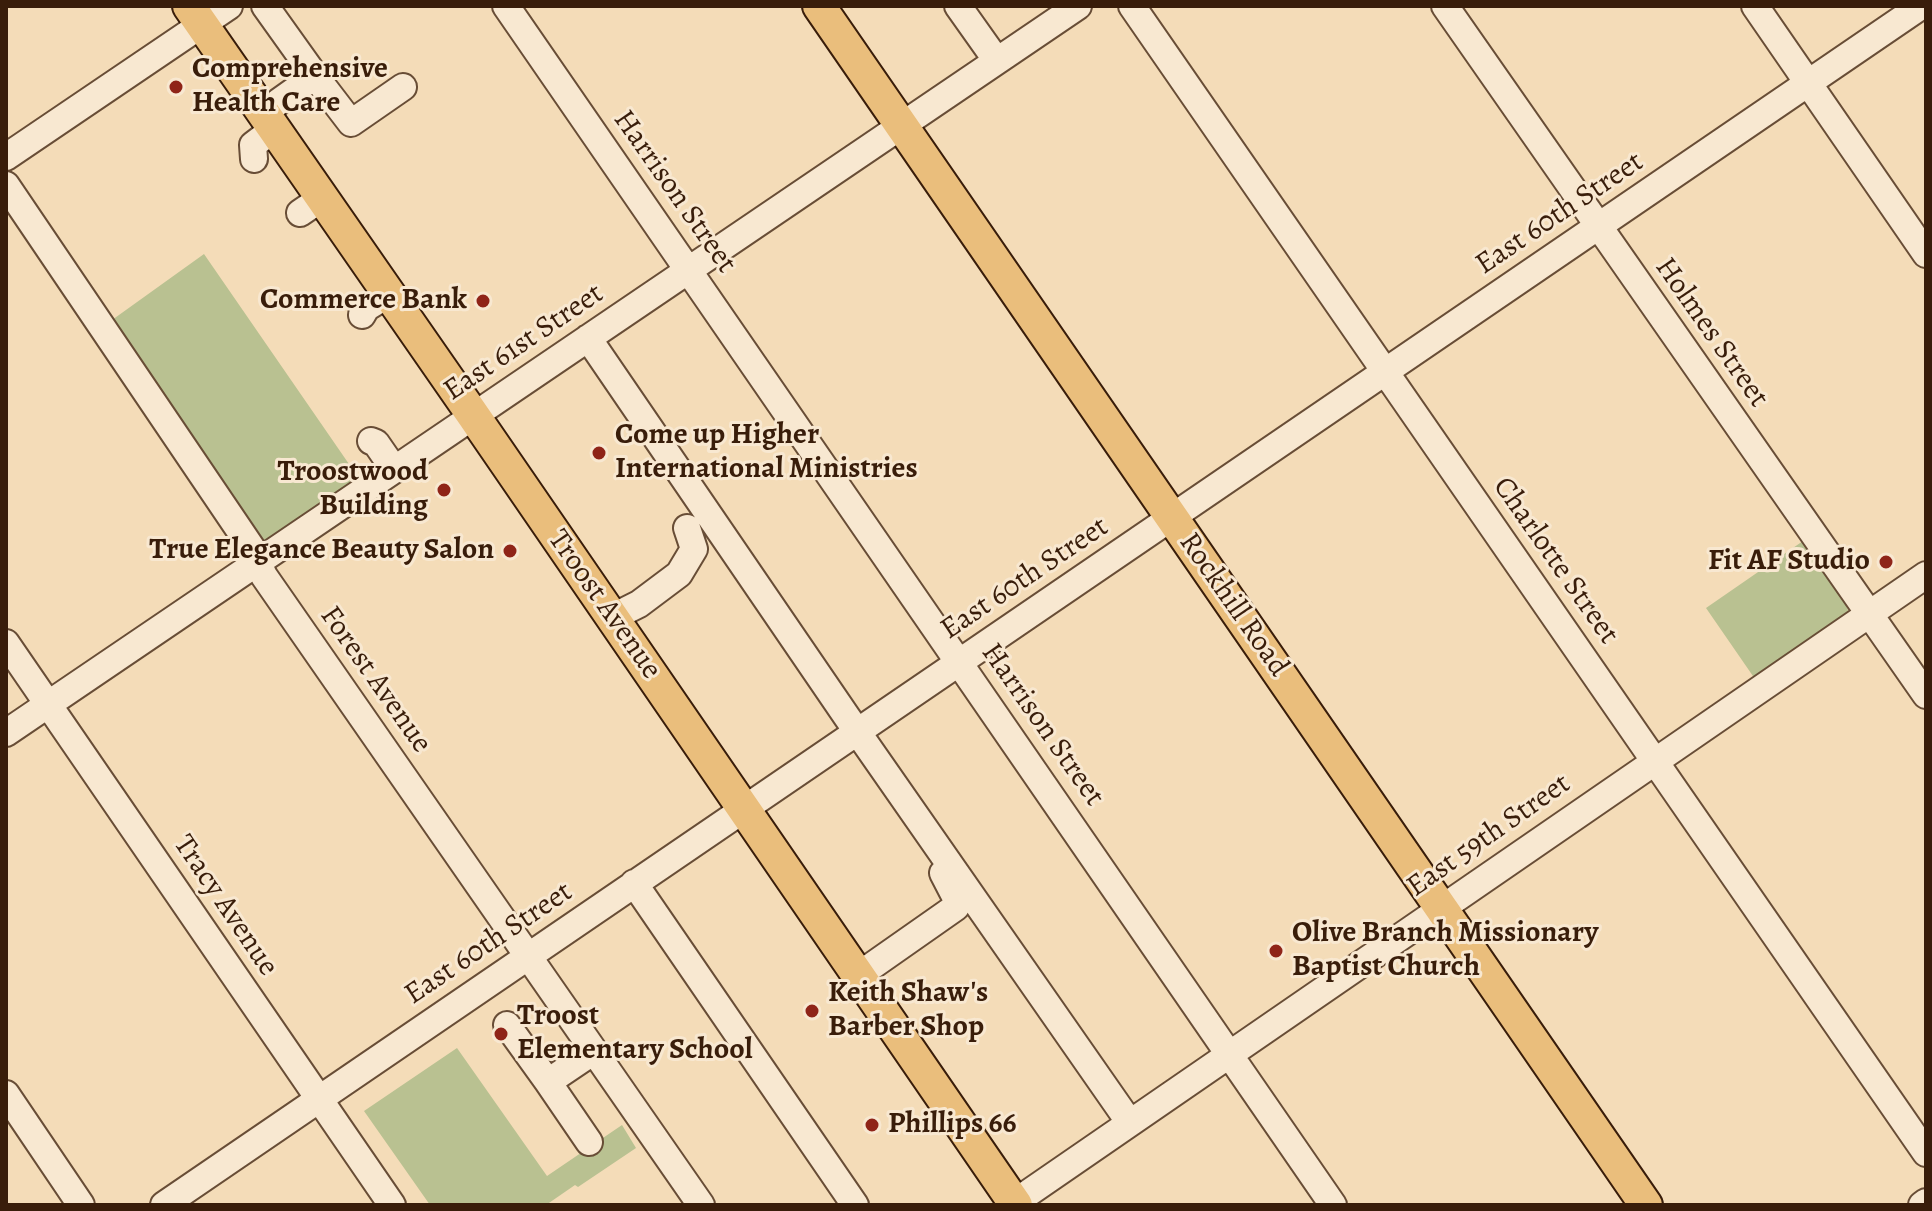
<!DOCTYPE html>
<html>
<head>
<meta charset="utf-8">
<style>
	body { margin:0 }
	#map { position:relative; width:1932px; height:1211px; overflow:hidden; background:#f4dcb8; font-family:Alegreya,serif }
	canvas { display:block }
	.frame { position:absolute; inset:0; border:8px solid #391d0a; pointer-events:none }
</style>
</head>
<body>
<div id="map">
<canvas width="1932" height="1211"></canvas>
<div class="frame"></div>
</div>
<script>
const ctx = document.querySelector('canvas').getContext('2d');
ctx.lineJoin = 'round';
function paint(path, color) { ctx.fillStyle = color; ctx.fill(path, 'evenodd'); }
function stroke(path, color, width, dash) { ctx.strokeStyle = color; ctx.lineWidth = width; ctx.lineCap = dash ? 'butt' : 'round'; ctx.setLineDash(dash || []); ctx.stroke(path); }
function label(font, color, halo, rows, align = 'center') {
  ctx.font = font + ' Alegreya,serif'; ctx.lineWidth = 6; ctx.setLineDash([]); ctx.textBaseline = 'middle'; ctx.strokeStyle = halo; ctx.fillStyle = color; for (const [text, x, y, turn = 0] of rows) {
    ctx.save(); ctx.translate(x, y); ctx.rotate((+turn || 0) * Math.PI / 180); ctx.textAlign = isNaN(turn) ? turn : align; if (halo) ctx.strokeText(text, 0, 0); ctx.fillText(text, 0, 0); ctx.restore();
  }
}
paint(new Path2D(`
	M 204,254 L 360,480 L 268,542 L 260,538 L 112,320 Z
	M 1803,541 L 1847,605 L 1848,611 L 1845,616 L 1755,679 L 1706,608 Z
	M 457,1048 L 547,1176 L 622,1125 L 636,1148 L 578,1187 L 575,1185 L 546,1205 L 430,1205 L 364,1111 Z`), '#b9c191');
const minor = new Path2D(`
	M 506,6 L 1333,1205
	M 958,6 L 997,61
	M 1132,6 L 1926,1153
	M 1445,6 L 1926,695
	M 1755,6 L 1926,254
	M 315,76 L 351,123 L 403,87
	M 263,113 L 315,76 L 265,6
	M 6,157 L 229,6
	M 254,159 L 253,145 L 274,129
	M 6,185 L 251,547 L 264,576 L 701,1205
	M 300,213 L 322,198
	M 362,315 L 366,308 L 389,294
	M 588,338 L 847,717 L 1130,1123
	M 371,441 L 376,443 L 394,469
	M 613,617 L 639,604 L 679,574 L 694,549 L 687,528
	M 6,643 L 392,1205
	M 6,733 L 1078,6
	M 634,883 L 855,1205
	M 859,975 L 956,907 L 957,900 L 943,873
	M 507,1025 L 548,1082
	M 6,1094 L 81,1205
	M 589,1142 L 548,1082 L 594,1051
	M 164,1205 L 1921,6
	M 1011,1205 L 1926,575
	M 1922,1205 L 1926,1202`);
const major = new Path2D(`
	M 189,6 L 473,415 L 1016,1205
	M 819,6 L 1646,1205`);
stroke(minor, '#684d36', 30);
stroke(major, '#391d0a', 36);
stroke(minor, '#f8e8d1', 26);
stroke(major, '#eabe7c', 32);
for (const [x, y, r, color] of [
	[176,87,8,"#8f2418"],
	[483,301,8,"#8f2418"],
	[599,453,8,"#8f2418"],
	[444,490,8,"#8f2418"],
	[510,551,8,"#8f2418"],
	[1886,562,8,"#8f2418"],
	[1276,951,8,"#8f2418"],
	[812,1011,8,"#8f2418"],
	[501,1034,8,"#8f2418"],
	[872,1125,8,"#8f2418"]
]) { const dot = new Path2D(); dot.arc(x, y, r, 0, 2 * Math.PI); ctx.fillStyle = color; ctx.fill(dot); stroke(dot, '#f8e8d1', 3); }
label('bold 30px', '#391d0a', '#f8e8d1', [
	["Comprehensive",192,70],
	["Health Care",192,104],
	["Commerce Bank",467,301,"right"],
	["Come up Higher",615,436],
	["International Ministries",615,470],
	["Troostwood",428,473,"right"],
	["Building",428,507,"right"],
	["True Elegance Beauty Salon",494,551,"right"],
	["Fit AF Studio",1870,562,"right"],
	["Olive Branch Missionary",1292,934],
	["Baptist Church",1292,968],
	["Keith Shaw's",828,994],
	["Barber Shop",828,1028],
	["Troost",517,1017],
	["Elementary School",517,1051],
	["Phillips 66",888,1125]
], 'left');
label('30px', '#391d0a', '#f8e8d1', [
	["Harrison Street",674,192,55],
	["East 60th Street",1560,214,-34],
	["Holmes Street",1711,333,55],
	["East 61st Street",524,343,-34],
	["Charlotte Street",1555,561,55],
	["East 60th Street",1025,579,-34],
	["Troost Avenue",604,605,55],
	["Rockhill Road",1233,605,55],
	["Forest Avenue",375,680,55],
	["Harrison Street",1042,725,55],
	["East 59th Street",1489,836,-35],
	["Tracy Avenue",225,906,56],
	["East 60th Street",489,944,-34]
]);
</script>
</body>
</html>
